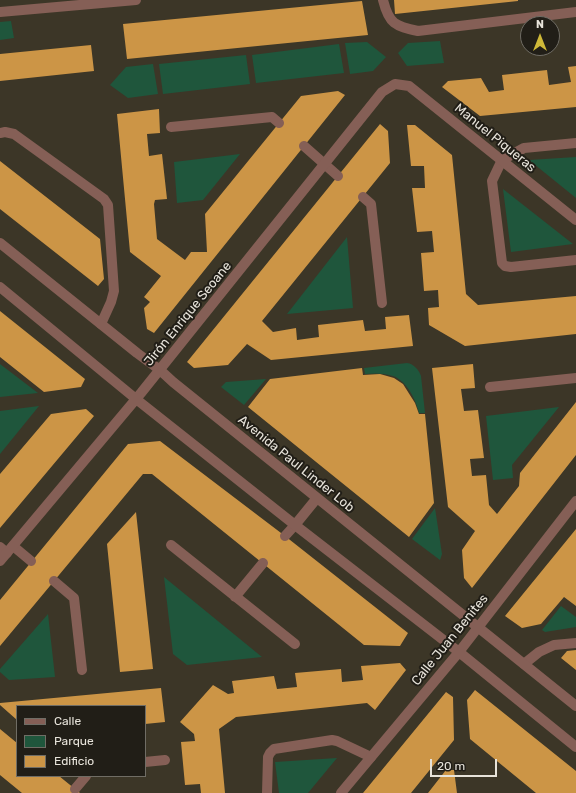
<!DOCTYPE html>
<html>
<head>
<meta charset="utf-8">
<style>
	body { margin:0 }
	#map { position:relative; width:576px; height:793px; overflow:hidden; background:#3c3627; font-family:Rubik,sans-serif }
	canvas { display:block }
	.legend { position:absolute; left:16px; top:705px; width:130px; height:72px; box-sizing:border-box; background:#211e17; border:1px solid #706d65; margin:0; padding:5px 7px; list-style:none; font-size:12px; color:#e7e3da }
	.legend li { display:flex; align-items:center; gap:8px; height:20px }
	.legend b { width:20px; border:1px solid #706d65 }
	.north { position:absolute; left:520px; top:16px; width:40px; height:40px; box-sizing:border-box; background:#211e17; border:1px solid #706d65; border-radius:50%; rotate:0deg; font-size:11px; font-weight:700; line-height:16px; text-align:center; color:#e7e3da }
	.north::after { content:''; display:block; margin:auto; width:14px; height:18px; background:#ceb838; clip-path:polygon(50% 0,100% 100%,50% 72%,0 100%) }
	.scale { position:absolute; left:430px; top:759px; width:67px; height:18px; box-sizing:border-box; border:2px solid #e7e3da; border-top:0; padding-left:5px; font-size:12px; line-height:14px; white-space:nowrap; color:#e7e3da; -webkit-text-stroke:3px #211e17; paint-order:stroke }
</style>
</head>
<body>
<div id="map">
<canvas width="576" height="793"></canvas>
<ul class="legend">
<li><b style="height:5px;background:#855f56"></b>Calle</li>
<li><b style="height:11px;background:#1f563c"></b>Parque</li>
<li><b style="height:11px;background:#cc9546"></b>Edificio</li>
</ul>
<div class="north">N</div>
<div class="scale">20 m</div>
</div>
<script>
const ctx = document.querySelector('canvas').getContext('2d');
ctx.lineJoin = 'round';
function paint(path, color) { ctx.fillStyle = color; ctx.fill(path, 'evenodd'); }
function stroke(path, color, width, dash) { ctx.strokeStyle = color; ctx.lineWidth = width; ctx.lineCap = dash ? 'butt' : 'round'; ctx.setLineDash(dash || []); ctx.stroke(path); }
function label(font, color, halo, rows, align = 'center') {
  ctx.font = font + ' Rubik,sans-serif'; ctx.lineWidth = 4; ctx.setLineDash([]); ctx.textBaseline = 'middle'; ctx.strokeStyle = halo; ctx.fillStyle = color; for (const [text, x, y, turn = 0] of rows) {
    ctx.save(); ctx.translate(x, y); ctx.rotate((+turn || 0) * Math.PI / 180); ctx.textAlign = isNaN(turn) ? turn : align; if (halo) ctx.strokeText(text, 0, 0); ctx.fillText(text, 0, 0); ctx.restore();
  }
}
paint(new Path2D(`
	M 11,21 L 14,38 L 0,40 L 0,22 Z
	M 440,41 L 444,63 L 407,66 L 398,53 L 408,43 Z
	M 367,42 L 386,57 L 373,71 L 350,74 L 345,43 Z
	M 339,44 L 344,73 L 256,83 L 252,55 Z
	M 246,55 L 250,84 L 163,94 L 159,64 Z
	M 153,64 L 158,94 L 128,98 L 110,85 L 126,67 Z
	M 240,154 L 203,200 L 177,203 L 174,162 Z
	M 576,157 L 576,198 L 529,160 Z
	M 503,189 L 573,244 L 511,252 Z
	M 347,237 L 353,308 L 287,314 Z
	M 407,363 C 414,364 419,370 421,376 L 425,413 L 419,413 C 416,400 407,381 393,376 C 384,373 375,373 365,374 L 364,368 Z
	M 0,364 L 38,393 L 0,397 Z
	M 266,379 L 244,405 L 221,387 L 226,382 Z
	M 39,406 L 0,454 L 0,411 Z
	M 559,407 L 512,465 L 513,478 L 493,480 L 486,416 Z
	M 435,508 L 442,554 L 440,560 L 412,539 Z
	M 164,577 L 262,657 L 187,665 L 173,654 Z
	M 561,606 L 576,617 L 576,627 L 545,632 L 542,630 Z
	M 48,614 L 55,677 L 9,680 L 0,672 L 0,669 Z
	M 337,758 L 308,793 L 279,793 L 275,762 Z`), '#1f563c');
paint(new Path2D(`
	M 394,0 L 518,0 L 518,1 L 395,14 Z
	M 362,1 L 368,35 L 127,59 L 123,24 Z
	M 91,45 L 94,71 L 0,81 L 0,54 Z
	M 576,66 L 576,107 L 480,116 L 442,87 L 448,81 L 481,78 L 489,92 L 504,90 L 502,75 L 547,70 L 549,85 L 571,82 L 568,67 Z
	M 338,91 L 345,95 L 154,333 L 147,329 L 144,308 L 150,302 L 144,297 L 161,276 L 130,252 L 117,114 L 159,109 L 160,133 L 147,134 L 149,156 L 162,154 L 167,199 L 155,200 L 154,204 L 157,239 L 185,260 L 191,252 L 207,252 L 205,214 L 301,96 Z
	M 380,124 L 388,131 L 390,163 L 262,321 L 273,332 L 296,328 L 297,340 L 319,337 L 318,325 L 363,320 L 365,331 L 386,329 L 385,317 L 409,315 L 413,346 L 271,360 L 247,344 L 228,365 L 194,368 L 187,362 Z
	M 407,125 L 415,125 L 452,155 L 466,294 L 478,305 L 576,296 L 576,334 L 465,346 L 429,325 L 428,308 L 439,307 L 438,290 L 424,291 L 421,253 L 434,252 L 432,231 L 417,232 L 412,188 L 425,188 L 424,166 L 411,166 Z
	M 0,161 L 100,239 L 104,279 L 98,286 L 0,209 Z
	M 0,311 L 85,379 L 81,387 L 44,392 L 0,357 Z
	M 473,364 L 475,388 L 461,389 L 464,411 L 478,410 L 484,458 L 470,459 L 472,476 L 486,475 L 489,505 L 497,514 L 519,486 L 520,473 L 576,402 L 576,455 L 472,588 L 464,578 L 462,550 L 475,531 L 448,507 L 432,368 Z
	M 362,368 L 363,375 L 380,374 L 394,378 L 403,384 L 415,403 L 419,414 L 425,414 L 434,503 L 409,537 L 248,407 L 270,379 Z
	M 86,409 L 94,416 L 0,528 L 0,474 L 51,414 Z
	M 160,441 L 285,536 L 408,633 L 400,646 L 364,645 L 152,474 L 143,474 L 0,646 L 0,600 L 128,444 Z
	M 136,512 L 153,669 L 120,672 L 107,544 Z
	M 576,529 L 576,606 L 564,597 L 541,624 L 522,628 L 505,616 Z
	M 576,650 L 576,670 L 561,658 L 567,651 Z
	M 400,663 L 406,670 L 375,710 L 367,703 L 236,717 L 219,729 L 225,793 L 201,793 L 200,784 L 185,785 L 181,742 L 195,741 L 194,734 L 180,722 L 213,685 L 228,694 L 234,693 L 232,681 L 274,676 L 277,689 L 297,687 L 295,673 L 341,669 L 342,682 L 363,680 L 361,666 Z
	M 161,688 L 165,722 L 145,724 L 145,706 L 17,706 L 17,720 L 0,705 L 0,703 Z
	M 475,690 L 576,771 L 576,793 L 536,793 L 470,739 L 467,700 Z
	M 446,692 L 453,697 L 454,740 L 411,793 L 363,793 Z
	M 0,729 L 17,743 L 17,776 L 59,776 L 80,793 L 22,793 L 0,775 Z
	M 446,770 L 454,770 L 457,793 L 428,793 Z`), '#cc9546');
stroke(new Path2D(`
	M 171,127 L 272,117 L 279,123
	M 0,133 L 5,132 L 14,134 L 104,199 L 108,205 L 114,291 L 111,302 L 101,324
	M 576,143 L 524,148 L 502,160 L 492,181 L 502,263 L 505,266 L 511,267 L 576,260
	M 304,146 L 338,176
	M 363,197 L 371,204 L 382,303
	M 490,387 L 576,378
	M 285,536 L 295,525
	M 171,545 L 295,644
	M 13,546 L 31,561
	M 0,547 L 7,553
	M 54,581 L 74,598 L 82,670
	M 235,597 L 263,563
	M 524,664 L 539,652 L 554,645 L 576,643
	M 145,762 L 165,760
	M 75,789 L 86,776
	M 267,793 L 268,757 L 270,753 L 274,749 L 332,740 L 337,741 L 371,757`), '#855f56', 10);
stroke(new Path2D(`
	M 383,0 C 389,24 395,26 418,31 L 576,12
	M 0,12 L 136,0
	M 0,243 L 137,353 L 160,370 L 173,382 L 576,706
	M 0,287 L 136,399 L 295,525 L 459,652 L 576,747
	M 295,525 L 317,498
	M 0,561 L 141,393 L 382,92 L 395,84 L 409,86 L 576,220
	M 341,793 L 459,652 L 576,501`), '#855f56', 10);
label('13px', '#e7e3da', '#211e17', [
	["Manuel Piqueras",495,138,39],
	["Jirón Enrique Seoane",188,314,-51],
	["Avenida Paul Linder Lob",296,464,39],
	["Calle Juan Benites",450,640,-51]
]);
</script>
</body>
</html>
